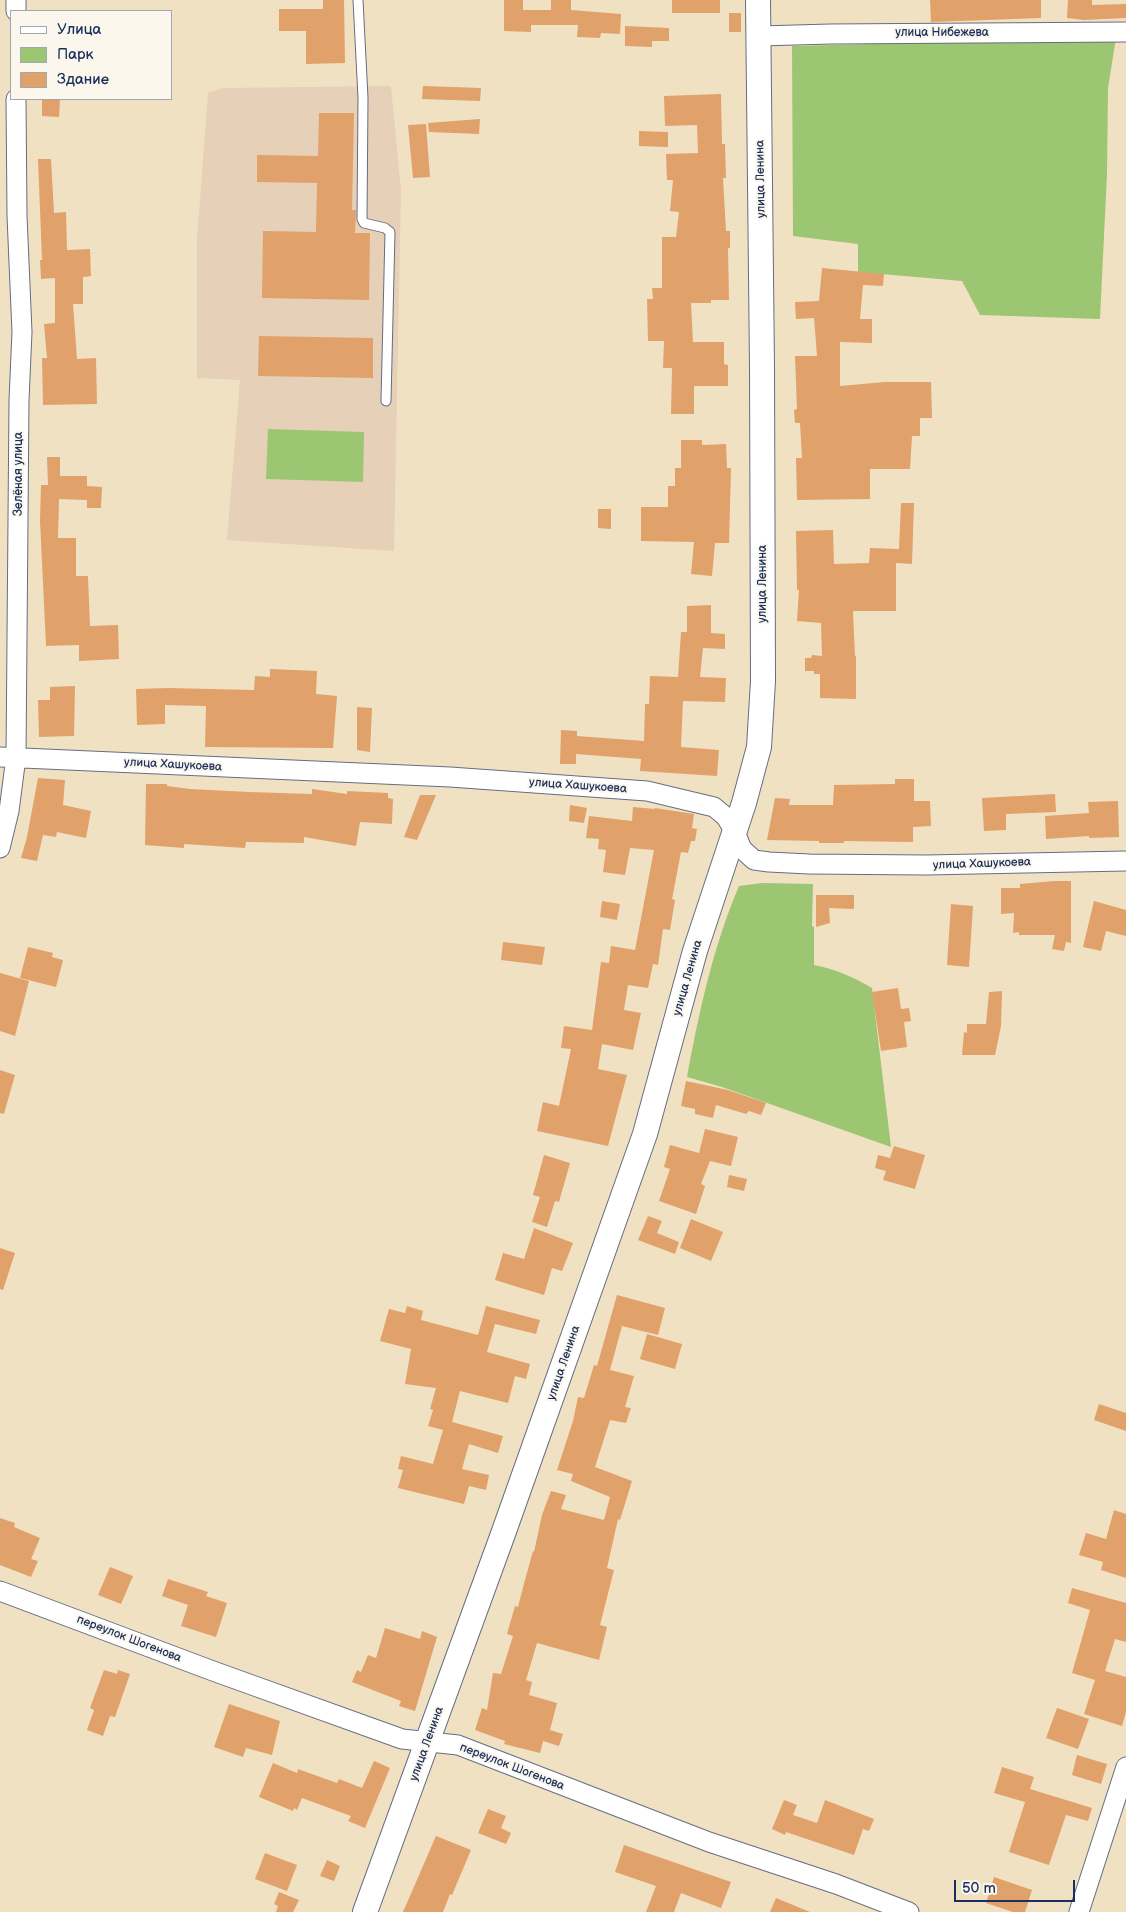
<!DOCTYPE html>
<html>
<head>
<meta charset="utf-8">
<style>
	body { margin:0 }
	#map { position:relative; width:1126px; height:1912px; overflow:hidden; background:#f1e1c3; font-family:"Balsamiq Sans",sans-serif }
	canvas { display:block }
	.legend { position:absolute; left:10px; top:10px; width:162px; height:90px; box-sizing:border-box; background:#fbf7ec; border:1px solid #a1a7b3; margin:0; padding:6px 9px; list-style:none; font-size:15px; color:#1b2f5e }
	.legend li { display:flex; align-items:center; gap:10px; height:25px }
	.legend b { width:25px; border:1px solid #a1a7b3 }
	.scale { position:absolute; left:954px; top:1880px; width:121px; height:22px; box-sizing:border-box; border:2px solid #1b2f5e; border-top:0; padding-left:6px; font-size:15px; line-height:18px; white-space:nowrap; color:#1b2f5e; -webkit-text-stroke:4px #fbf7ec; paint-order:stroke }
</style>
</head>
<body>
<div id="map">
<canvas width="1126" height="1912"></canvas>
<ul class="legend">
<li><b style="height:6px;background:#fff"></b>Улица</li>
<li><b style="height:14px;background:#9dc672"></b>Парк</li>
<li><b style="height:14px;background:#e0a16b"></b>Здание</li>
</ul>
<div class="scale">50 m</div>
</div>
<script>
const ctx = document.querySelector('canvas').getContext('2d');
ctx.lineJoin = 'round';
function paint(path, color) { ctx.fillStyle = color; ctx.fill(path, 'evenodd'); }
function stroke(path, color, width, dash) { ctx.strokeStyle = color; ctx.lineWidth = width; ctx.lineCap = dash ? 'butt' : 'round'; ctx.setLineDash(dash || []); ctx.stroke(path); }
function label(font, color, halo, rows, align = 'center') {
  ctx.font = font + ' "Balsamiq Sans",sans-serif'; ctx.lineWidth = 4; ctx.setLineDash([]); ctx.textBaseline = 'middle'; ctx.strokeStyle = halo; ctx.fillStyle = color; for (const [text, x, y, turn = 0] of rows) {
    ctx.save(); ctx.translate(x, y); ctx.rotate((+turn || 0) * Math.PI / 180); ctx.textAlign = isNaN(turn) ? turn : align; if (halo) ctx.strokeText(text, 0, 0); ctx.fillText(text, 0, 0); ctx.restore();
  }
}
paint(new Path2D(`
	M 391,86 L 401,190 L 394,551 L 227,540 L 240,380 L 197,378 L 197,239 L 208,93 L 222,88 Z`), '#e6d0b7');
paint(new Path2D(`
	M 1116,38 L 1108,88 L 1107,174 L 1100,319 L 980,315 L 962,281 L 858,272 L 858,244 L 793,236 L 792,46 Z
	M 268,429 L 364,432 L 363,482 L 266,479 Z
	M 762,883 L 813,884 L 812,926 L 814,927 L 814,965 C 836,969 853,977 872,988 L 891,1147 L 722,1087 L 687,1077 C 699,1012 713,947 739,886 Z`), '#9dc672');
paint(new Path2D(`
	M 323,0 L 344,0 L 345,63 L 306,64 L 306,31 L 279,31 L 279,9 L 323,9 Z
	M 504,0 L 523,0 L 523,10 L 551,10 L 551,0 L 571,0 L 571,10 L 621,14 L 620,34 L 601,33 L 600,38 L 577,37 L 578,25 L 531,25 L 531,32 L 504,31 Z
	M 672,0 L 720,0 L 720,13 L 672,13 Z
	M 930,0 L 1041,0 L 1041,18 L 931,22 Z
	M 1068,0 L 1092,0 L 1092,5 L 1126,4 L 1126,18 L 1084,20 L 1067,18 Z
	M 729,13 L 741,13 L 741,32 L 729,32 Z
	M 625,26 L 669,28 L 669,41 L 652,41 L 652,47 L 625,46 Z
	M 423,86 L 481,88 L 480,101 L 422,99 Z
	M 721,94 L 722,144 L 725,144 L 726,178 L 723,178 L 726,231 L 730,231 L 730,248 L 728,248 L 729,300 L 711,300 L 711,303 L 691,303 L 693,342 L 724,342 L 724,364 L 728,365 L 728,386 L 694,386 L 694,414 L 671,414 L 672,368 L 663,368 L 664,341 L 648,341 L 647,299 L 653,299 L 652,288 L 662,288 L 662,237 L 676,237 L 679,212 L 670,211 L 673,180 L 667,180 L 666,154 L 698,153 L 697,125 L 665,126 L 664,96 Z
	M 42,99 L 60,99 L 59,117 L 42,116 Z
	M 319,113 L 354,113 L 352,210 L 356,210 L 355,233 L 370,233 L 369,300 L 262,298 L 263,231 L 316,232 L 317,183 L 257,182 L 257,155 L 318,156 Z
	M 480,119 L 479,134 L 429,132 L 428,123 Z
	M 426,124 L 430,177 L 413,178 L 408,125 Z
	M 639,131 L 668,132 L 668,147 L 639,146 Z
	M 38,159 L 51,159 L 54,213 L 66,212 L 67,250 L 90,249 L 91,276 L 83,277 L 83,304 L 73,304 L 77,359 L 96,358 L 97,404 L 43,405 L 42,358 L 47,358 L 44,324 L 55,323 L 55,278 L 41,279 L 40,260 L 42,260 Z
	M 822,268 L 884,274 L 883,286 L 863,285 L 860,319 L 872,319 L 872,343 L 840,342 L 840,386 L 885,382 L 931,382 L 932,418 L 920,418 L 920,436 L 912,436 L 910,469 L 870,469 L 870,499 L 797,500 L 796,458 L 802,458 L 800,423 L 795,423 L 794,410 L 797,409 L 795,356 L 817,356 L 814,318 L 796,319 L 795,302 L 819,301 Z
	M 259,336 L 373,338 L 373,378 L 258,376 Z
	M 681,440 L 702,440 L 702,445 L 726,444 L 727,468 L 731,468 L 729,543 L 715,543 L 712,576 L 691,574 L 694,542 L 641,541 L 641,507 L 668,507 L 668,486 L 675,486 L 675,468 L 681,468 Z
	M 47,457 L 60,457 L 60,476 L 87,476 L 87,486 L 102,487 L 101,508 L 87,508 L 87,500 L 59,499 L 58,538 L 76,538 L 76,576 L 88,576 L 90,626 L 118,625 L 119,659 L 79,661 L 79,645 L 46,646 L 40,521 L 41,485 L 48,485 Z
	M 901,503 L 914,503 L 912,564 L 896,563 L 896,611 L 853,611 L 855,656 L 856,656 L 856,699 L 820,698 L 820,674 L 814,674 L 814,671 L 805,671 L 805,658 L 811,658 L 812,655 L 822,656 L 821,623 L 797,621 L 799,590 L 797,590 L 796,531 L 833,530 L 834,564 L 869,563 L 870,548 L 899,549 Z
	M 598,509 L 611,509 L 611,529 L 598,528 Z
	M 711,605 L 711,633 L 725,634 L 725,649 L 703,648 L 700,677 L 726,678 L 725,702 L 683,701 L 681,747 L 719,750 L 717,776 L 640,771 L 641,759 L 576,754 L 576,764 L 560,764 L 561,730 L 577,731 L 577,736 L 644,741 L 645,704 L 649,704 L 650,676 L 678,677 L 681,632 L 687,632 L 687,606 Z
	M 270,669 L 317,671 L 316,694 L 337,696 L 333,748 L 205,747 L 206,706 L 165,705 L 165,724 L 137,725 L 136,689 L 169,688 L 254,690 L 255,676 L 270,677 Z
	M 75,686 L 74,736 L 39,737 L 38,700 L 50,700 L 50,687 Z
	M 357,707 L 372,708 L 370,752 L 357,750 Z
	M 38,778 L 65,780 L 63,805 L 91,811 L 86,838 L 57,832 L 56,837 L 43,835 L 37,861 L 21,858 L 27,837 Z
	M 895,779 L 914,779 L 914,801 L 930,801 L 931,826 L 913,827 L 913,842 L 844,841 L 844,843 L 819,843 L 819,841 L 767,840 L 775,798 L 790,799 L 789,805 L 833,805 L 834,785 L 895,784 Z
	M 146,784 L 167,784 L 167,786 L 190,789 L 249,792 L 312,794 L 312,789 L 347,794 L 347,791 L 388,793 L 388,798 L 393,799 L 392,824 L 360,822 L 356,846 L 304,837 L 304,843 L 246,842 L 245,848 L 184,844 L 184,848 L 145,845 Z
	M 1055,794 L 1056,812 L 1006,814 L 1006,830 L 984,831 L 982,798 Z
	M 420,795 L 436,795 L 417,840 L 404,837 Z
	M 1118,801 L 1119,837 L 1089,838 L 1089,836 L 1046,839 L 1045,816 L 1089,813 L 1088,802 Z
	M 570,805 L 587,808 L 584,823 L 569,821 Z
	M 633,807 L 655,809 L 655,808 L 694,814 L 692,828 L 697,829 L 695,841 L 691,841 L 688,853 L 681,852 L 672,899 L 675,900 L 670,930 L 663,929 L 658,965 L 653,964 L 648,988 L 628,985 L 624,1010 L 641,1013 L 633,1050 L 602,1044 L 598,1069 L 627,1075 L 608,1146 L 537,1131 L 543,1102 L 559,1106 L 571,1049 L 561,1048 L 564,1026 L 592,1030 L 601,962 L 609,963 L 611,946 L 635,950 L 654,850 L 630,848 L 625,875 L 603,872 L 606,850 L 598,849 L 599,839 L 586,838 L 589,816 L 632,821 Z
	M 1054,881 L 1071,881 L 1071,943 L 1066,942 L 1064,951 L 1052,949 L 1055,935 L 1019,935 L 1019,932 L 1013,933 L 1014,913 L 1001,914 L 1001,888 L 1020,888 L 1020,884 Z
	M 816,895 L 854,895 L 854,909 L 829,908 L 830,923 L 816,927 Z
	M 602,901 L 620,904 L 617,920 L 600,917 Z
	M 1094,901 L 1126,910 L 1126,936 L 1106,931 L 1101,951 L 1083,947 Z
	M 951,904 L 973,906 L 969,967 L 947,965 Z
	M 503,942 L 545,947 L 542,965 L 501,960 Z
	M 28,947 L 53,953 L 52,957 L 63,960 L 56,987 L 20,978 Z
	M 0,973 L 29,981 L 15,1036 L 0,1031 Z
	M 898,988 L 901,1009 L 909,1008 L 911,1021 L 904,1022 L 907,1047 L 881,1051 L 872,992 Z
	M 1002,991 L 1001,1026 L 995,1055 L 962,1055 L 964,1032 L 967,1033 L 967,1024 L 986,1024 L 989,992 Z
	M 0,1070 L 15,1075 L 4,1114 L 0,1113 Z
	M 686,1081 L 728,1090 L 766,1103 L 761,1115 L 749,1111 L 746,1114 L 716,1105 L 713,1118 L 695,1114 L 695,1109 L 681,1106 Z
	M 705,1129 L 738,1137 L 731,1166 L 710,1161 L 701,1184 L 705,1186 L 696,1214 L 659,1201 L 670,1169 L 664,1167 L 670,1145 L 699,1153 Z
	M 894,1146 L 925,1155 L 915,1189 L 883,1180 L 886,1171 L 875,1168 L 878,1155 L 890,1158 Z
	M 544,1155 L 570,1163 L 559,1202 L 555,1201 L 547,1227 L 532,1222 L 540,1197 L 533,1195 Z
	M 729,1175 L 747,1179 L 744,1191 L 727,1187 Z
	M 648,1216 L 662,1221 L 657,1233 L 679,1242 L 675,1254 L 638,1240 Z
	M 691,1219 L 723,1232 L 711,1261 L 680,1248 Z
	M 534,1228 L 573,1243 L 562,1271 L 552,1268 L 544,1295 L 495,1280 L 503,1253 L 524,1259 Z
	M 0,1248 L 15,1253 L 3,1290 L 0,1289 Z
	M 617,1295 L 665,1308 L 658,1335 L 622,1326 L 610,1370 L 634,1376 L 625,1407 L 631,1408 L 626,1423 L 610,1420 L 595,1467 L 632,1481 L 620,1520 L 618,1519 L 607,1568 L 614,1570 L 600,1625 L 607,1627 L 599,1660 L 537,1643 L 526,1680 L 532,1682 L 529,1695 L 557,1703 L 550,1730 L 563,1734 L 559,1746 L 543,1741 L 540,1753 L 504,1744 L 505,1741 L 475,1730 L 482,1708 L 487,1710 L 493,1673 L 501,1674 L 513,1636 L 507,1634 L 515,1606 L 518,1607 L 525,1580 L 533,1551 L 534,1552 L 542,1515 L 551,1491 L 566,1495 L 561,1509 L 604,1520 L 610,1497 L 571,1481 L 573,1474 L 557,1470 L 573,1421 L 578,1397 L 584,1398 L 594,1365 L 597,1366 Z
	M 407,1306 L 423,1311 L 421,1320 L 478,1335 L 486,1306 L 540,1320 L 536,1334 L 495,1324 L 487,1352 L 530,1364 L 526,1379 L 515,1376 L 508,1403 L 460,1391 L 452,1422 L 503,1436 L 498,1453 L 469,1444 L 462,1469 L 489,1475 L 486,1490 L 469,1486 L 464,1504 L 398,1488 L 403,1470 L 398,1469 L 401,1456 L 433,1464 L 443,1430 L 428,1426 L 433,1410 L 430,1409 L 436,1388 L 405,1384 L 411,1349 L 380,1341 L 389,1309 L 405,1313 Z
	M 647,1334 L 682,1344 L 675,1369 L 640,1359 Z
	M 1099,1404 L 1126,1413 L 1126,1431 L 1094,1420 Z
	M 1114,1510 L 1126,1514 L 1126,1578 L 1101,1570 L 1103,1562 L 1079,1555 L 1086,1533 L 1106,1539 Z
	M 0,1518 L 15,1523 L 14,1527 L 40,1538 L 31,1559 L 38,1561 L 31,1577 L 0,1565 Z
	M 110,1567 L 133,1576 L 121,1604 L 98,1595 Z
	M 168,1579 L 208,1592 L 206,1596 L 227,1603 L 216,1637 L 181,1626 L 188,1605 L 162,1596 Z
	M 1072,1588 L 1126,1603 L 1126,1642 L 1115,1639 L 1105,1671 L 1126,1677 L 1126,1712 L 1122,1726 L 1084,1714 L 1095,1680 L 1072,1673 L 1090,1610 L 1068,1603 Z
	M 385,1628 L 420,1639 L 422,1631 L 437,1637 L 415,1711 L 399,1706 L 401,1701 L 352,1682 L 357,1670 L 361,1672 L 368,1655 L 376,1658 Z
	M 104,1670 L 117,1674 L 118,1670 L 130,1674 L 115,1717 L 110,1716 L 103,1736 L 87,1730 L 94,1710 L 90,1708 Z
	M 229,1704 L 280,1721 L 272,1755 L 246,1748 L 243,1757 L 214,1747 Z
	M 1057,1708 L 1089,1719 L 1078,1749 L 1046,1738 Z
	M 1077,1755 L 1107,1764 L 1101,1784 L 1072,1775 Z
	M 374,1761 L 390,1768 L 365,1828 L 348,1821 L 351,1816 L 302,1798 L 297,1810 L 294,1808 L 293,1811 L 259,1797 L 273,1763 L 297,1773 L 298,1769 L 337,1783 L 339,1779 L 362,1788 Z
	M 1002,1767 L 1034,1777 L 1030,1789 L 1092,1808 L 1088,1821 L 1066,1815 L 1049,1865 L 1009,1852 L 1025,1802 L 994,1793 Z
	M 784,1800 L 797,1805 L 793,1815 L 817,1823 L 825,1800 L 874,1819 L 869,1831 L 863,1829 L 854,1855 L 786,1832 L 785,1835 L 772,1829 Z
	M 488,1809 L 506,1816 L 501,1828 L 511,1833 L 506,1844 L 478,1833 Z
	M 436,1836 L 471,1850 L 452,1895 L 450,1894 L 443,1912 L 403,1912 Z
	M 624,1845 L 731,1882 L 721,1908 L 681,1893 L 674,1912 L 646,1912 L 656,1886 L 615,1872 Z
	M 265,1853 L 297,1865 L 287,1891 L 255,1879 Z
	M 327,1860 L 340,1866 L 334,1881 L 320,1876 Z
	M 994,1877 L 1032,1890 L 1025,1912 L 1013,1912 L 986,1903 Z
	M 279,1892 L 299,1900 L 293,1912 L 276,1912 L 278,1906 L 274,1904 Z
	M 776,1898 L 810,1912 L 770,1912 Z`), '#e0a16b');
const service = new Path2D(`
	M 358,0 L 363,98 L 362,219 L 364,223 L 385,228 L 390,232 L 386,401`);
const minor = new Path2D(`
	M 16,11 L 16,0
	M 759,36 L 831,34 L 1126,32
	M 0,757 L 450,777 L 647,791 L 714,807 L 726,817 L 735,832 L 742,849 L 754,860 L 769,862 L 809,864 L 926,865 L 1126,861
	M 0,848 L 9,811 L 16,757 L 19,400 L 22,332 L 17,216 L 16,99
	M 0,1591 L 213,1671 L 402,1739 L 458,1745 L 709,1842 L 836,1884 L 909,1912
	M 1079,1912 L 1126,1767`);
const tertiary = new Path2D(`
	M 365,1912 L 503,1534 L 645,1134 L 695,951 L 744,803 L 759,747 L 763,681 L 762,367 L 758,0`);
stroke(service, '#666d81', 11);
stroke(minor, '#666d81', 21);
stroke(tertiary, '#666d81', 26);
stroke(service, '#fff', 9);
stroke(minor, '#fff', 19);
stroke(tertiary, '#fff', 24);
label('12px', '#1b2f5e', '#fbf7ec', [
	["улица Нибежева",942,33],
	["улица Ленина",761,179,-91],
	["Зелёная улица",19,474,-90],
	["улица Ленина",763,584,-90],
	["улица Хашукоева",173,765,3],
	["улица Хашукоева",578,786,4],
	["улица Хашукоева",982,864,-2],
	["улица Ленина",688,978,-74],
	["улица Ленина",564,1363,-71],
	["переулок Шогенова",129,1639,21],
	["улица Ленина",427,1744,-70],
	["переулок Шогенова",512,1767,21]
]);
</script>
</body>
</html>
